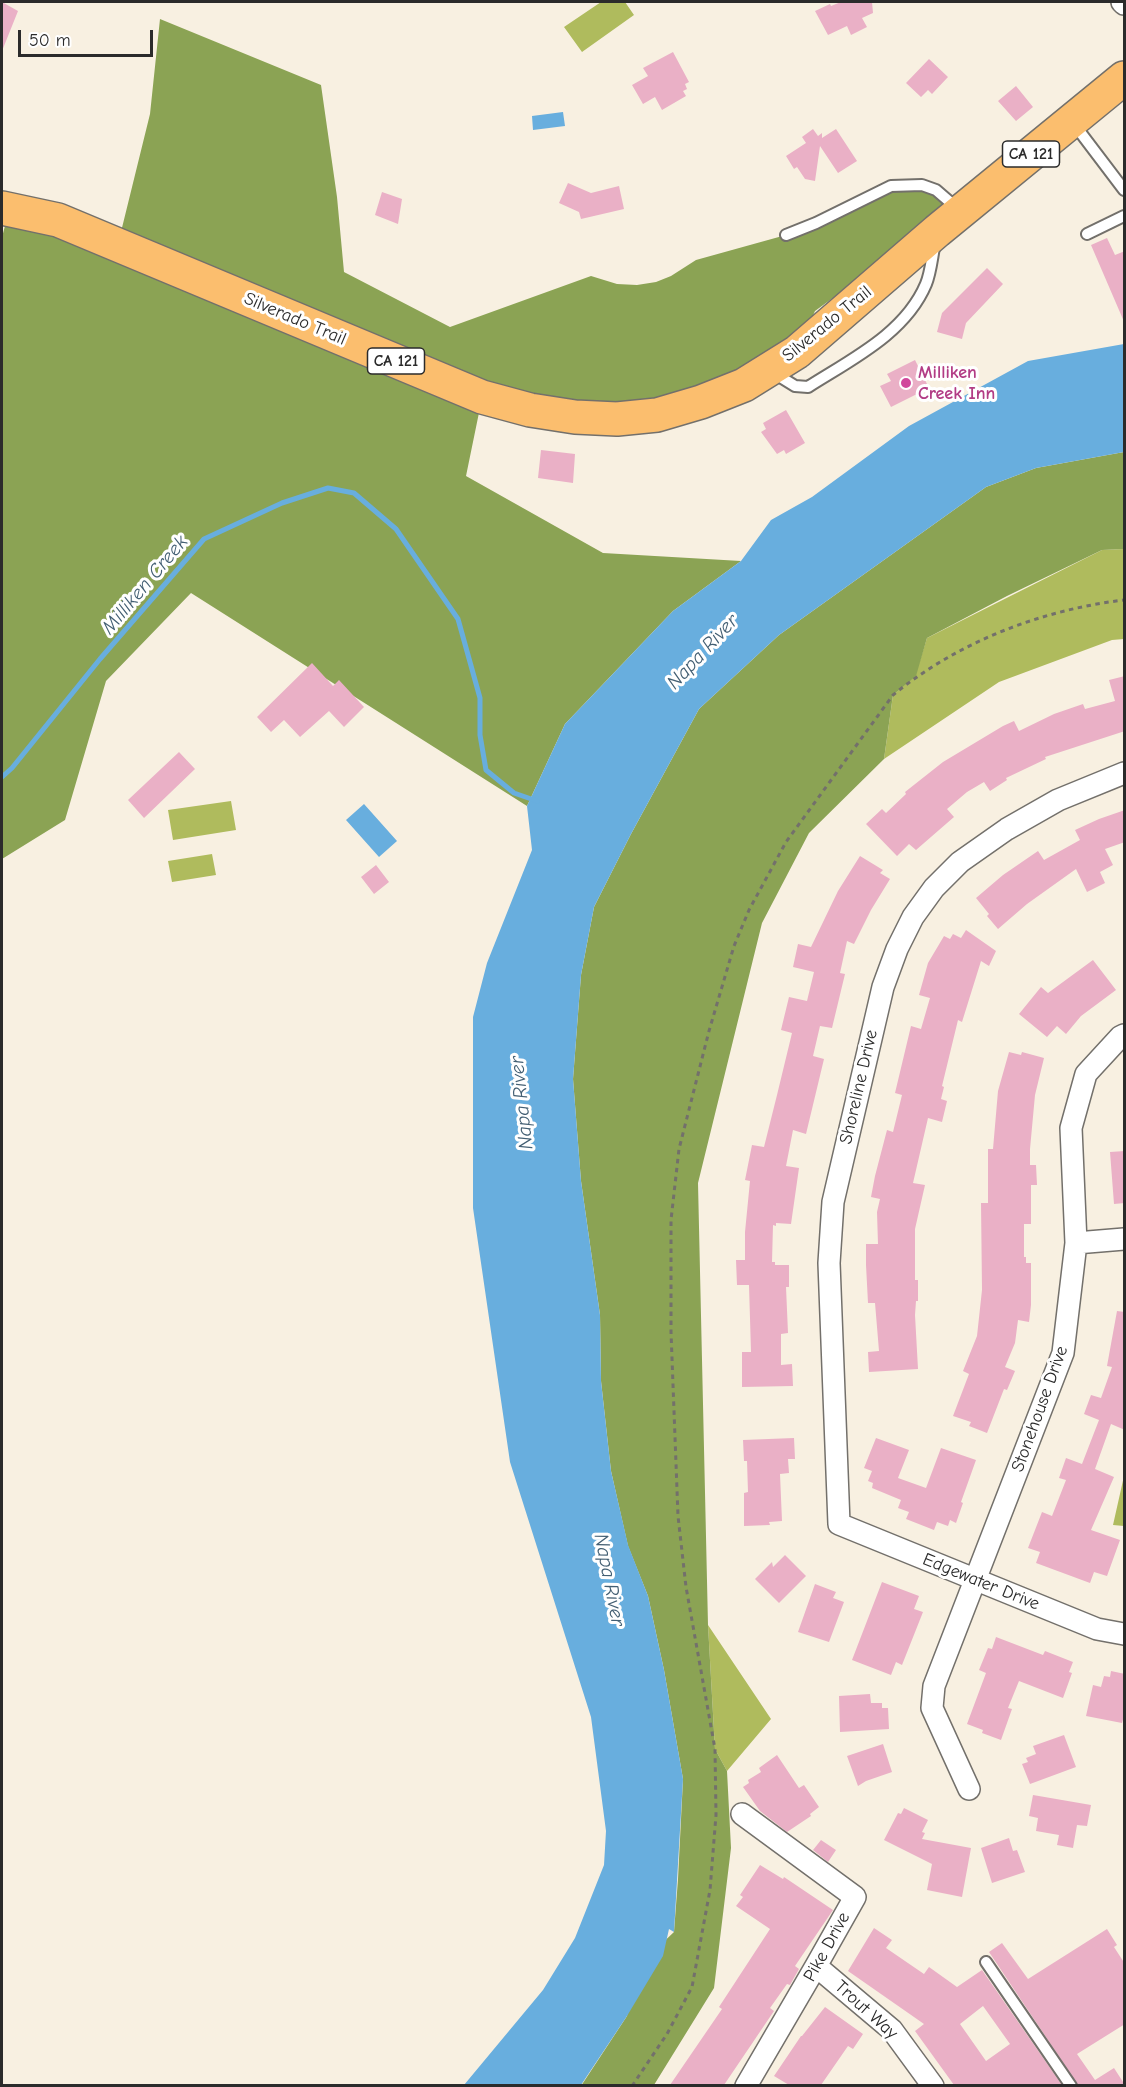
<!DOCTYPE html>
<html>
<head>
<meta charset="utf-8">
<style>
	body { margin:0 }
	#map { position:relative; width:1126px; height:2087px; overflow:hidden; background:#f8f0e1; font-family:"Comic Neue",sans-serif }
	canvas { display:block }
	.frame { position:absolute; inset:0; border:3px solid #2b2b2b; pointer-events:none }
	.scale { position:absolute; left:18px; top:30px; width:135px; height:27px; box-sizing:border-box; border:3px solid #2b2b2b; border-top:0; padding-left:8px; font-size:18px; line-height:21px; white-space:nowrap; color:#2b2b2b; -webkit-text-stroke:4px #fff; paint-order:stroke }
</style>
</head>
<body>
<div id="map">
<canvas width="1126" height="2087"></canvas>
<div class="frame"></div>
<div class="scale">50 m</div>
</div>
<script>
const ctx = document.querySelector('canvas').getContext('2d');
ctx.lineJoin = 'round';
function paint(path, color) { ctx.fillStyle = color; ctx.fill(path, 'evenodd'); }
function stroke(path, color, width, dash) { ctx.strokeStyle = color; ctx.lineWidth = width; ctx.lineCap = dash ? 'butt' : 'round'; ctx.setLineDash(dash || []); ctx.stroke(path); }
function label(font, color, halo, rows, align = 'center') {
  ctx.font = font + ' "Comic Neue",sans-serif'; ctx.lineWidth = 6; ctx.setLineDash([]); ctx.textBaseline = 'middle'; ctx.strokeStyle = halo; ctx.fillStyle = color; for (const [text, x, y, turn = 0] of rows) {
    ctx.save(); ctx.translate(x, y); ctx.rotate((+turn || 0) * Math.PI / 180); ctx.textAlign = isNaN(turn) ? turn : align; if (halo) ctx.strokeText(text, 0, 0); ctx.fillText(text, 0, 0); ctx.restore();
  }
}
paint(new Path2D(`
	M 601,2 L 625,2 L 634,15 L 582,52 L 564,27 Z
	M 1124,549 L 1124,639 L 1112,640 L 999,682 L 884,759 L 893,695 L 915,676 L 927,638 L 1102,550 Z
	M 231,801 L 236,830 L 173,840 L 168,810 Z
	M 212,854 L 216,875 L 172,882 L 168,861 Z
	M 1124,1476 L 1124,1526 L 1113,1525 Z
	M 708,1625 L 771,1719 L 727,1771 L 715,1749 Z`), '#afbb5d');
paint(new Path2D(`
	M 160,19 L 321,85 L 337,197 L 344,272 L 450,327 L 591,276 L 617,284 L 637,285 L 656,282 L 671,276 L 696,260 L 786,235 L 908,184 L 960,205 L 815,311 L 797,352 L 657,415 L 482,398 L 466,476 L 603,553 L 741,561 L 673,611 L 565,724 L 527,806 L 191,593 L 106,681 L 65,820 L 2,859 L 2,237 L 9,211 L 118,244 L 150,114 Z
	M 1124,452 L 1124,549 L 1102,550 L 1007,596 L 927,638 L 916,676 L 893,695 L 884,759 L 809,833 L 762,923 L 698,1183 L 708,1625 L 715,1749 L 727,1771 L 731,1848 L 714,1988 L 654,2085 L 581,2086 L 627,2016 L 634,1970 L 674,1932 L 678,1879 L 683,1779 L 664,1670 L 648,1596 L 628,1546 L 611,1471 L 601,1381 L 600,1315 L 581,1181 L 573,1079 L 581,975 L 594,907 L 631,834 L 699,709 L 779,635 L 986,487 L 1036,468 Z`), '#8ba354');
paint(new Path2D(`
	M 563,112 L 565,126 L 533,130 L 532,116 Z
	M 1124,344 L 1124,452 L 1036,468 L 986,487 L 779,635 L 699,709 L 631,834 L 594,907 L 581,975 L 573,1079 L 581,1181 L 600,1315 L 601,1381 L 611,1471 L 628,1545 L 648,1596 L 664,1670 L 683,1779 L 674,1932 L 669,1929 L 663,1956 L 627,2016 L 581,2085 L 464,2085 L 543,1990 L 575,1938 L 604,1865 L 606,1831 L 591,1717 L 510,1462 L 473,1208 L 473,1017 L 487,963 L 532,850 L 527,806 L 565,724 L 673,611 L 741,561 L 771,520 L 812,497 L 909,426 L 1028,361 Z
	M 364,804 L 397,841 L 379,857 L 346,820 Z`), '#68aede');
stroke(new Path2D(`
	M 2,777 L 12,768 L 100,659 L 204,539 L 282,503 L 328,488 L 354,493 L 396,529 L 458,619 L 480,698 L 480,735 L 486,770 L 514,793 L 537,801`), '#68aede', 5);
paint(new Path2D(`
	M 2,2 L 18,11 L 2,51 Z
	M 841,2 L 872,2 L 873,13 L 862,18 L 867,27 L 851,35 L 847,26 L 828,35 L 815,11 L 830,4 L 831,6 Z
	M 673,52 L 689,82 L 685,84 L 687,89 L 683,91 L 686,96 L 662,110 L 655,97 L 643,104 L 632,85 L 648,76 L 643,68 Z
	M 929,59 L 948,77 L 932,94 L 928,90 L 921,97 L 906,83 Z
	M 1016,86 L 1033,107 L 1016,121 L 998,101 Z
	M 813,129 L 818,136 L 822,133 L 822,138 L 836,129 L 857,161 L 838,173 L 820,146 L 815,181 L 805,179 L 797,167 L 794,169 L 786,156 L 806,143 L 802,137 Z
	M 568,183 L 591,193 L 619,186 L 624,209 L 581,219 L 579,212 L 559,203 Z
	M 382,192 L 402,199 L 398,224 L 375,215 Z
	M 1107,238 L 1115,255 L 1125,251 L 1125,324 L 1091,245 Z
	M 987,268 L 1003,284 L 966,323 L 962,339 L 937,332 L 942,313 Z
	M 915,360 L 929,388 L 891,407 L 880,386 L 891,381 L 887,374 Z
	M 786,410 L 805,443 L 786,454 L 784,450 L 777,454 L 761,432 L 766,429 L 763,423 Z
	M 541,450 L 575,454 L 573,483 L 538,478 Z
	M 312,663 L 333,686 L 339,680 L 364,707 L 344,727 L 329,711 L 300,737 L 284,720 L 271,732 L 257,717 Z
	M 1125,676 L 1125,731 L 1045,757 L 1046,759 L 1006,778 L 1007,780 L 990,791 L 984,782 L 967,792 L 947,809 L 954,817 L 916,850 L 909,844 L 897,856 L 866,824 L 882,809 L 886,813 L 906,794 L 905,792 L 943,762 L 1003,726 L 1014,721 L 1019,731 L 1054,714 L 1083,704 L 1085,709 L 1115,701 L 1109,680 Z
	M 179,752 L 195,769 L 144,818 L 128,800 Z
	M 1125,810 L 1125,842 L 1105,849 L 1113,865 L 1100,872 L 1105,883 L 1087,892 L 1076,869 L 1027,904 L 998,929 L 987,916 L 989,914 L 976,898 L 1003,875 L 1038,851 L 1044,860 L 1080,840 L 1075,830 L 1099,819 Z
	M 860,856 L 883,870 L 880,873 L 890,879 L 871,910 L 854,944 L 847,941 L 840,973 L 845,974 L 832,1028 L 820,1026 L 813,1056 L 824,1059 L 806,1134 L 793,1130 L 786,1166 L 799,1168 L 791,1224 L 776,1223 L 776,1226 L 773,1225 L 772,1262 L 775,1262 L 775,1265 L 789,1265 L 789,1287 L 786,1287 L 788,1333 L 781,1334 L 781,1365 L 792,1364 L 793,1386 L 742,1387 L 742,1352 L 751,1352 L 749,1285 L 737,1285 L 736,1260 L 745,1260 L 745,1232 L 750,1181 L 745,1180 L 752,1145 L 764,1147 L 777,1095 L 792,1033 L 781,1030 L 789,997 L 807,1001 L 814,972 L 793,967 L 798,944 L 811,947 L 838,891 Z
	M 376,865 L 389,882 L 374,894 L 361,877 Z
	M 966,930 L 996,951 L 989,966 L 981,961 L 962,1022 L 958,1020 L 942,1086 L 944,1087 L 941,1099 L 947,1101 L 942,1122 L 928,1118 L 913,1183 L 925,1185 L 915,1229 L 915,1280 L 918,1280 L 918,1301 L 916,1301 L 915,1315 L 918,1369 L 869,1372 L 868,1352 L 879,1351 L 875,1303 L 868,1303 L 866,1265 L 866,1244 L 878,1244 L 877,1212 L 880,1199 L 871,1197 L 875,1176 L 887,1130 L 893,1132 L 902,1095 L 895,1093 L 911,1026 L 921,1029 L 930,998 L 919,995 L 928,963 L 944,936 L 950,939 L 953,934 L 961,938 Z
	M 1093,960 L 1116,990 L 1081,1016 L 1066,1034 L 1057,1026 L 1047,1037 L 1019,1014 L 1041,987 L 1048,993 Z
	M 1009,1052 L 1021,1055 L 1022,1052 L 1044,1058 L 1035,1095 L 1030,1149 L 1030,1165 L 1036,1165 L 1037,1185 L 1031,1185 L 1031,1224 L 1024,1224 L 1024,1257 L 1026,1257 L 1026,1263 L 1031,1263 L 1031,1305 L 1029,1322 L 1018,1320 L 1015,1343 L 1005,1367 L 1015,1371 L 1007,1390 L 1004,1389 L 987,1433 L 969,1426 L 971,1422 L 953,1416 L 969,1374 L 963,1371 L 977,1336 L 982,1290 L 981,1203 L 988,1203 L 988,1149 L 993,1149 L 998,1091 Z
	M 1125,1151 L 1125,1203 L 1114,1204 L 1110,1152 Z
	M 1117,1311 L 1125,1312 L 1125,1430 L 1111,1424 L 1095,1469 L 1114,1477 L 1091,1530 L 1120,1540 L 1107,1576 L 1094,1572 L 1090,1583 L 1036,1563 L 1040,1552 L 1028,1548 L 1042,1512 L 1052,1516 L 1066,1480 L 1059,1478 L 1066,1458 L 1082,1464 L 1099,1420 L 1084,1414 L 1091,1395 L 1101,1398 L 1112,1367 L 1107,1366 Z
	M 794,1438 L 795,1459 L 788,1459 L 789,1473 L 780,1474 L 782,1521 L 769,1522 L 770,1525 L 744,1526 L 744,1493 L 748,1492 L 747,1461 L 744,1461 L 743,1440 Z
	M 876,1438 L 909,1450 L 898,1478 L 926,1488 L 941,1448 L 976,1460 L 961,1502 L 963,1503 L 956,1523 L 950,1520 L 948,1526 L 937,1522 L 934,1530 L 906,1519 L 909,1512 L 898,1508 L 901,1500 L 872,1488 L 873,1483 L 868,1481 L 872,1471 L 864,1468 Z
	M 785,1555 L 806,1576 L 779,1603 L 755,1579 L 772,1562 L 773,1567 Z
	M 882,1582 L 919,1596 L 914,1609 L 923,1612 L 902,1665 L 896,1662 L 891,1675 L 852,1660 Z
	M 815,1584 L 836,1592 L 833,1598 L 844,1602 L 829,1642 L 798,1632 Z
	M 996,1637 L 1043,1655 L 1045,1651 L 1073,1662 L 1069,1672 L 1072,1673 L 1063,1698 L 1019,1681 L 1008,1708 L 1012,1709 L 1001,1740 L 982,1733 L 983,1730 L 967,1724 L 986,1673 L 979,1670 L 988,1648 L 992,1649 Z
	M 1111,1671 L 1125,1674 L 1125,1712 L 1122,1723 L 1086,1716 L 1093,1685 L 1101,1687 L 1104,1676 L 1110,1677 Z
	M 870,1694 L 871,1703 L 882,1703 L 882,1708 L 888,1708 L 889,1729 L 840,1732 L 839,1696 Z
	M 1064,1735 L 1076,1767 L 1030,1784 L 1022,1764 L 1028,1762 L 1026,1758 L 1036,1754 L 1033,1746 Z
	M 883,1744 L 892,1772 L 866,1781 L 858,1786 L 847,1756 Z
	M 777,1755 L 799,1788 L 804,1785 L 819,1807 L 810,1814 L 811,1816 L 787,1832 L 760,1811 L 743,1787 L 749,1783 L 748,1780 L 761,1772 L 759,1768 Z
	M 1033,1795 L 1091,1805 L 1087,1826 L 1077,1825 L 1073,1848 L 1057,1845 L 1059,1835 L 1036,1831 L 1038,1818 L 1029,1816 Z
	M 904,1808 L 928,1820 L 922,1832 L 925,1833 L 922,1839 L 971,1848 L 962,1897 L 927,1890 L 932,1864 L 884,1840 L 898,1813 L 901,1814 Z
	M 1009,1838 L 1013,1851 L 1017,1850 L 1025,1872 L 992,1883 L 981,1848 Z
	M 821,1840 L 836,1850 L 828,1862 L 813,1850 Z
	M 760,1865 L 783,1879 L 784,1877 L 833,1910 L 795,1966 L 799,1969 L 790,1985 L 787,1984 L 770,2008 L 774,2011 L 724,2085 L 670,2085 L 722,2009 L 719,2007 L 770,1929 L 736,1906 L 743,1897 L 740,1895 Z
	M 874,1928 L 892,1940 L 886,1948 L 924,1974 L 929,1967 L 957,1987 L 982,1970 L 1062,2085 L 954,2085 L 915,2031 L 924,2024 L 848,1971 ZM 983,2006 L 1010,2044 L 986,2061 L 960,2024 Z
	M 1107,1929 L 1117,1945 L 1114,1947 L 1125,1964 L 1125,2024 L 1077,2054 L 1095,2080 L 1114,2068 L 1125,2085 L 1078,2085 L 989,1952 L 1002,1943 L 1028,1979 Z
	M 825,2007 L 863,2034 L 853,2049 L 848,2046 L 821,2085 L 789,2085 L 774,2076 L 801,2036 L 802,2036 Z`), '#eab0c6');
const service = new Path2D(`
	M 1074,124 L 1124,190
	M 1087,234 L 1124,216
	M 786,235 L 816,223 L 891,186 L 922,185 L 936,190 L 958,209
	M 774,373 L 795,386 L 808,387 C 850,360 905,334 926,284 C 931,272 932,256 935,243
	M 986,1962 L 1071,2086`);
const minor = new Path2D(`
	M 1122,2 L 1124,4
	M 1124,773 L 1058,800 L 1007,829 L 960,862 L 934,888 L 913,917 L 897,949 L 883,987 L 833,1202 L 829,1263 L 839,1524 L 1097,1629 L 1124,1634
	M 1076,1243 L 1124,1239
	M 969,1789 L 932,1708 L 934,1686 L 1063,1353 L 1076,1243 L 1071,1128 L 1086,1074 L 1120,1037 L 1124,1035
	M 742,1814 L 855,1897 L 816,1966 L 746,2086
	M 816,1966 L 892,2030 L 933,2086`);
const primary = new Path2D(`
	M 2,208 L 58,220 L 482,397 L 530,410 L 575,417 L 617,419 L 657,415 L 701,402 L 744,385 L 797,352 L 937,231 L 1124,78`);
stroke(service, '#73706b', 14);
stroke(minor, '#73706b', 24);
stroke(primary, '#73706b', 36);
stroke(new Path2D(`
	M 632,2086 L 667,2034 L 692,1987 L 710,1890 L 716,1815 L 715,1749 L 686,1587 L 678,1516 L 671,1332 L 671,1220 L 679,1149 L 709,1031 L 734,946 L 749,910 L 786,842 L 893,695 C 958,642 1041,610 1124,600`), '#73706b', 3, [4.5, 4.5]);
stroke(service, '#fff', 10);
stroke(minor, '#fff', 21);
stroke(primary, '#fbbe6e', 33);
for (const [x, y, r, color] of [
	[906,383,6,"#d1479c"]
]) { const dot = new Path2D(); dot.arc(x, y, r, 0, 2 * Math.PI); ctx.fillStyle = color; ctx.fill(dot); stroke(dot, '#fff', 2); }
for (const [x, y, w] of [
	[1031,154,57],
	[396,361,57]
]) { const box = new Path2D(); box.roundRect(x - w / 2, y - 13, w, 26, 4.5); ctx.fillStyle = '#fff'; ctx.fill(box); stroke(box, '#2b2b2b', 1.5); }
label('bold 16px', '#2b2b2b', null, [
	["CA 121",1031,154],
	["CA 121",396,361]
]);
label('18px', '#2b2b2b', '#fff', [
	["Silverado Trail",295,319,23],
	["Silverado Trail",827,324,-39],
	["Shoreline Drive",859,1087,-77],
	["Stonehouse Drive",1040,1409,-70],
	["Edgewater Drive",981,1582,22],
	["Pike Drive",827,1947,-61],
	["Trout Way",866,2010,42]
]);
label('bold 18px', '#b23c85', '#fff', [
	["Milliken",918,373],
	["Creek Inn",918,394]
], 'left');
label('italic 20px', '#435f73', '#fff', [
	["Milliken Creek",145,585,-50],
	["Napa River",703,652,-47],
	["Napa River",522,1103,-96],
	["Napa River",609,1580,79]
]);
</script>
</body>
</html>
